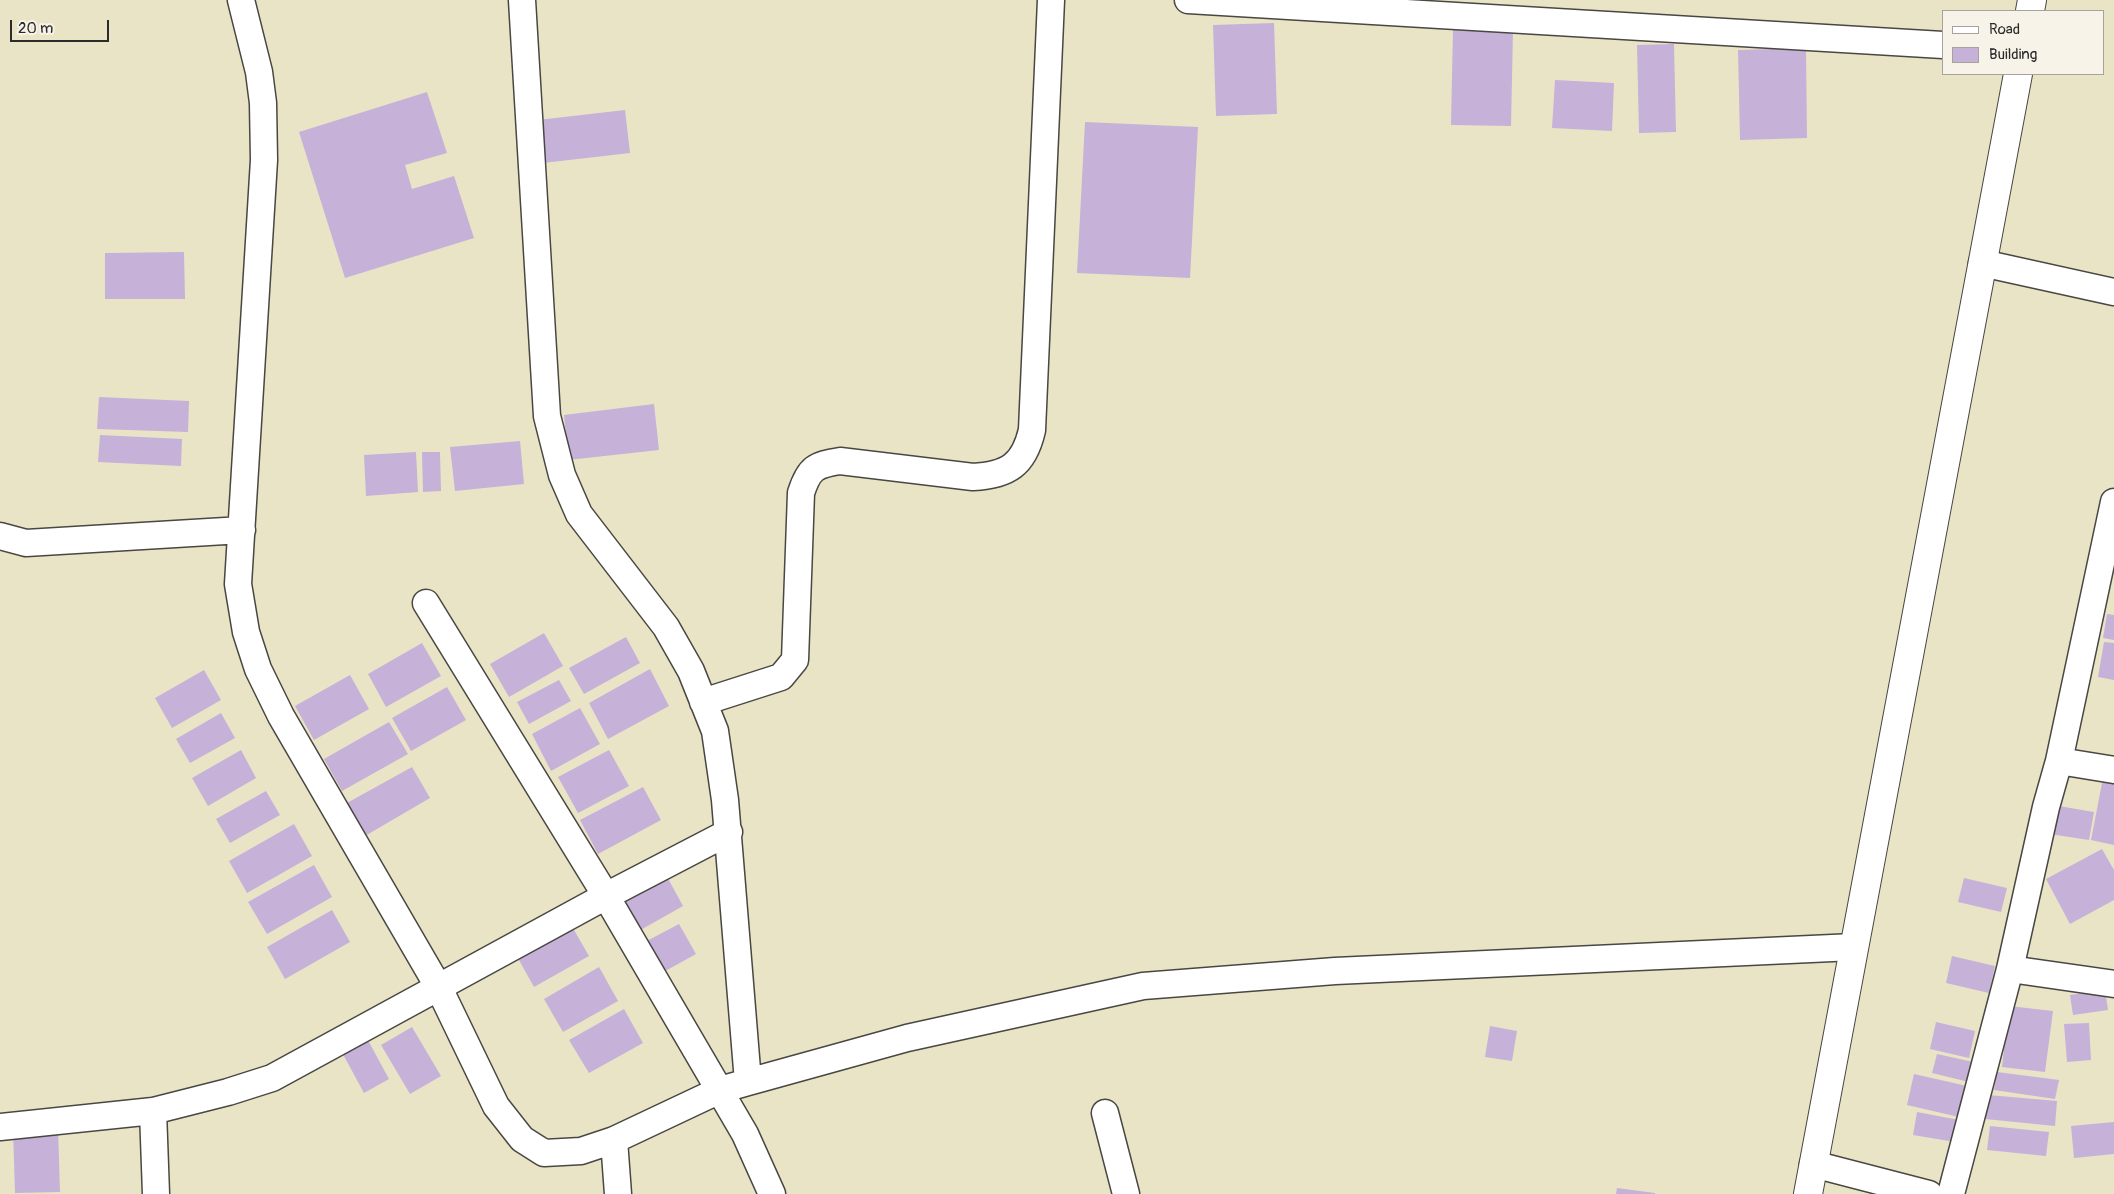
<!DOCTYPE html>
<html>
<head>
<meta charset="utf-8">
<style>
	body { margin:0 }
	#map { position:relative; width:2114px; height:1194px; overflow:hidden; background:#eae4c6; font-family:Pangolin,sans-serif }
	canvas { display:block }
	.legend { position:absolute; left:1942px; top:10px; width:162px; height:65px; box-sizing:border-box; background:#f7f3e8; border:1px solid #a5a39c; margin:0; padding:6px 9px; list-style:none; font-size:15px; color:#2b2b2b }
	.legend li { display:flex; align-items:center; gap:10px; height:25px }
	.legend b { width:25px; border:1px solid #a5a39c }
	.scale { position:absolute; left:10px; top:20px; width:99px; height:22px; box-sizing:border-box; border:2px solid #2b2b2b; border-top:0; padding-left:6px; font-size:15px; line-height:18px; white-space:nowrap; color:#2b2b2b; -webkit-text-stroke:4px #f7f3e8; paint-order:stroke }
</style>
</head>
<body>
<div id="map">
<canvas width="2114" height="1194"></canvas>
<ul class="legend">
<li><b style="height:6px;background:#fff"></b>Road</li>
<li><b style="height:14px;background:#c6b1d9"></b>Building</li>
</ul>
<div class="scale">20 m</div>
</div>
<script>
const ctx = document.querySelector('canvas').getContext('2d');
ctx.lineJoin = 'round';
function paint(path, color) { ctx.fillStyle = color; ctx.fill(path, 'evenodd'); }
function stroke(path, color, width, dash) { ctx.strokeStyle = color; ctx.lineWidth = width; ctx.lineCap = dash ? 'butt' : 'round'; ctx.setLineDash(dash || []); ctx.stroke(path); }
paint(new Path2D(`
	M 1274,23 L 1277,114 L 1216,116 L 1213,25 Z
	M 1453,29 L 1513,30 L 1511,126 L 1451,125 Z
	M 1674,44 L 1676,132 L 1639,133 L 1637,45 Z
	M 1806,48 L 1807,138 L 1740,140 L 1738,50 Z
	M 1555,80 L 1614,83 L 1612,131 L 1552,128 Z
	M 427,92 L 447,153 L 405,165 L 412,189 L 454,176 L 474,238 L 345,278 L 299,132 Z
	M 625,110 L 630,153 L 543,163 L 538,120 Z
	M 1085,122 L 1198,127 L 1190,278 L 1077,273 Z
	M 184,252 L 185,299 L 105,299 L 105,253 Z
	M 99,397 L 189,401 L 188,432 L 97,429 Z
	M 654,404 L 659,450 L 568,460 L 564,415 Z
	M 100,435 L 182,439 L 181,466 L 98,462 Z
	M 520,441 L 524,484 L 455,491 L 450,447 Z
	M 416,452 L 418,492 L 366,496 L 364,455 Z
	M 422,452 L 440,452 L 441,491 L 423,492 Z
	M 2107,614 L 2114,615 L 2114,640 L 2103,638 Z
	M 544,633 L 563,666 L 509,697 L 490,664 Z
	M 626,637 L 640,663 L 584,694 L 569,668 Z
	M 2104,642 L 2114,643 L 2114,680 L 2098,677 Z
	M 422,643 L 441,676 L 386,707 L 368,674 Z
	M 650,669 L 669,706 L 608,739 L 589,703 Z
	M 204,670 L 221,700 L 172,728 L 155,698 Z
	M 350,675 L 369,709 L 314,740 L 295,706 Z
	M 559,680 L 571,701 L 529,724 L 517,702 Z
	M 447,687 L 466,720 L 411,751 L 392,718 Z
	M 580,708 L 600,744 L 551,771 L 532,734 Z
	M 221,713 L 235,738 L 190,763 L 176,739 Z
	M 389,722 L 408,754 L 342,791 L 324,759 Z
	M 241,750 L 256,778 L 208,806 L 192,778 Z
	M 609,750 L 629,786 L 578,813 L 558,777 Z
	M 412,767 L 430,798 L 365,836 L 347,803 Z
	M 2103,778 L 2114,779 L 2114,845 L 2091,840 Z
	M 643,787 L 661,820 L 598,854 L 580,820 Z
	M 266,791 L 280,815 L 230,843 L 216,819 Z
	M 2047,804 L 2094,812 L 2089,840 L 2043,833 Z
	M 294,824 L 312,856 L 247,893 L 229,861 Z
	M 2102,849 L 2114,870 L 2114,900 L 2070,924 L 2046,879 Z
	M 314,865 L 332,897 L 267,934 L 248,902 Z
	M 665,873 L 683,906 L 637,932 L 618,898 Z
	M 1964,878 L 2007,888 L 2001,912 L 1958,902 Z
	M 332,910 L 350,942 L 285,979 L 267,947 Z
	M 570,923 L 589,956 L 534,987 L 515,953 Z
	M 679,924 L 696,954 L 660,974 L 643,943 Z
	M 1952,956 L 1995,966 L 1989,993 L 1946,983 Z
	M 599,967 L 618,1001 L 563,1032 L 544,999 Z
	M 2105,990 L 2108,1010 L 2073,1015 L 2070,995 Z
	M 2009,1006 L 2053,1011 L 2045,1072 L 2002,1067 Z
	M 624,1009 L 643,1043 L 589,1073 L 569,1040 Z
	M 1936,1022 L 1975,1031 L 1969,1058 L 1930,1049 Z
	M 2089,1023 L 2091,1060 L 2067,1062 L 2064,1024 Z
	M 1490,1026 L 1517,1031 L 1512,1061 L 1485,1057 Z
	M 412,1027 L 441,1076 L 410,1094 L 381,1045 Z
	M 363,1031 L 389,1079 L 364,1093 L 338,1045 Z
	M 1937,1054 L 1978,1063 L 1973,1083 L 1932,1073 Z
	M 1997,1072 L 2059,1080 L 2055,1099 L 1994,1090 Z
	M 1914,1074 L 1967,1086 L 1959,1117 L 1907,1105 Z
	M 1988,1095 L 2057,1101 L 2055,1126 L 1985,1119 Z
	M 1917,1112 L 1959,1120 L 1955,1142 L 1913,1135 Z
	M 2114,1122 L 2114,1154 L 2074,1158 L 2071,1126 Z
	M 1990,1126 L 2049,1132 L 2046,1156 L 1987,1150 Z
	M 58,1128 L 60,1192 L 15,1193 L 13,1129 Z
	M 1617,1188 L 1655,1193 L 1655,1194 L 1616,1194 Z`), '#c6b1d9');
const minor = new Path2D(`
	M 241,0 L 259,72 L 263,103 L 264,160 L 238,584 L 246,632 L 258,669 L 281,716 L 439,988 L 496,1106 L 522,1139 L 544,1153 L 581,1151 L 614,1140 L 720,1090 L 748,1082 L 907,1038 L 1143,986 L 1335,971 L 1854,947
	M 522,0 L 547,416 L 562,475 L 579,514 L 666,627 L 691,671 L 715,731 L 725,800 L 748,1082
	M 1188,0 L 1943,45
	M 1982,263 L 2114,292
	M 0,536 L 26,543 L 242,530
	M 426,603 L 606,896 L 745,1134 L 772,1194
	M 703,702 L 781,677 L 795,660 L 801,493 C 809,468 815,465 840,461 L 973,477 C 1008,475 1024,465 1032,430 L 1051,0
	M 2059,761 L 2114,770
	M 2010,969 L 2114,984
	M 153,1111 L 156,1194
	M 1105,1113 L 1126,1194
	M 0,1127 L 153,1111 L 228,1092 L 272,1078 L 606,896 L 729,832
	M 614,1140 L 618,1194
	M 1813,1164 L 1929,1194
	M 1951,1194 L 2010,969 L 2046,807 L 2059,761 L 2114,502`);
const primary = new Path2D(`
	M 2030,11 L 2032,0
	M 1808,1194 L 2018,74`);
stroke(minor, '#484742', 29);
stroke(primary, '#484742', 30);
stroke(minor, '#fff', 26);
stroke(primary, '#fff', 28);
</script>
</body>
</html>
